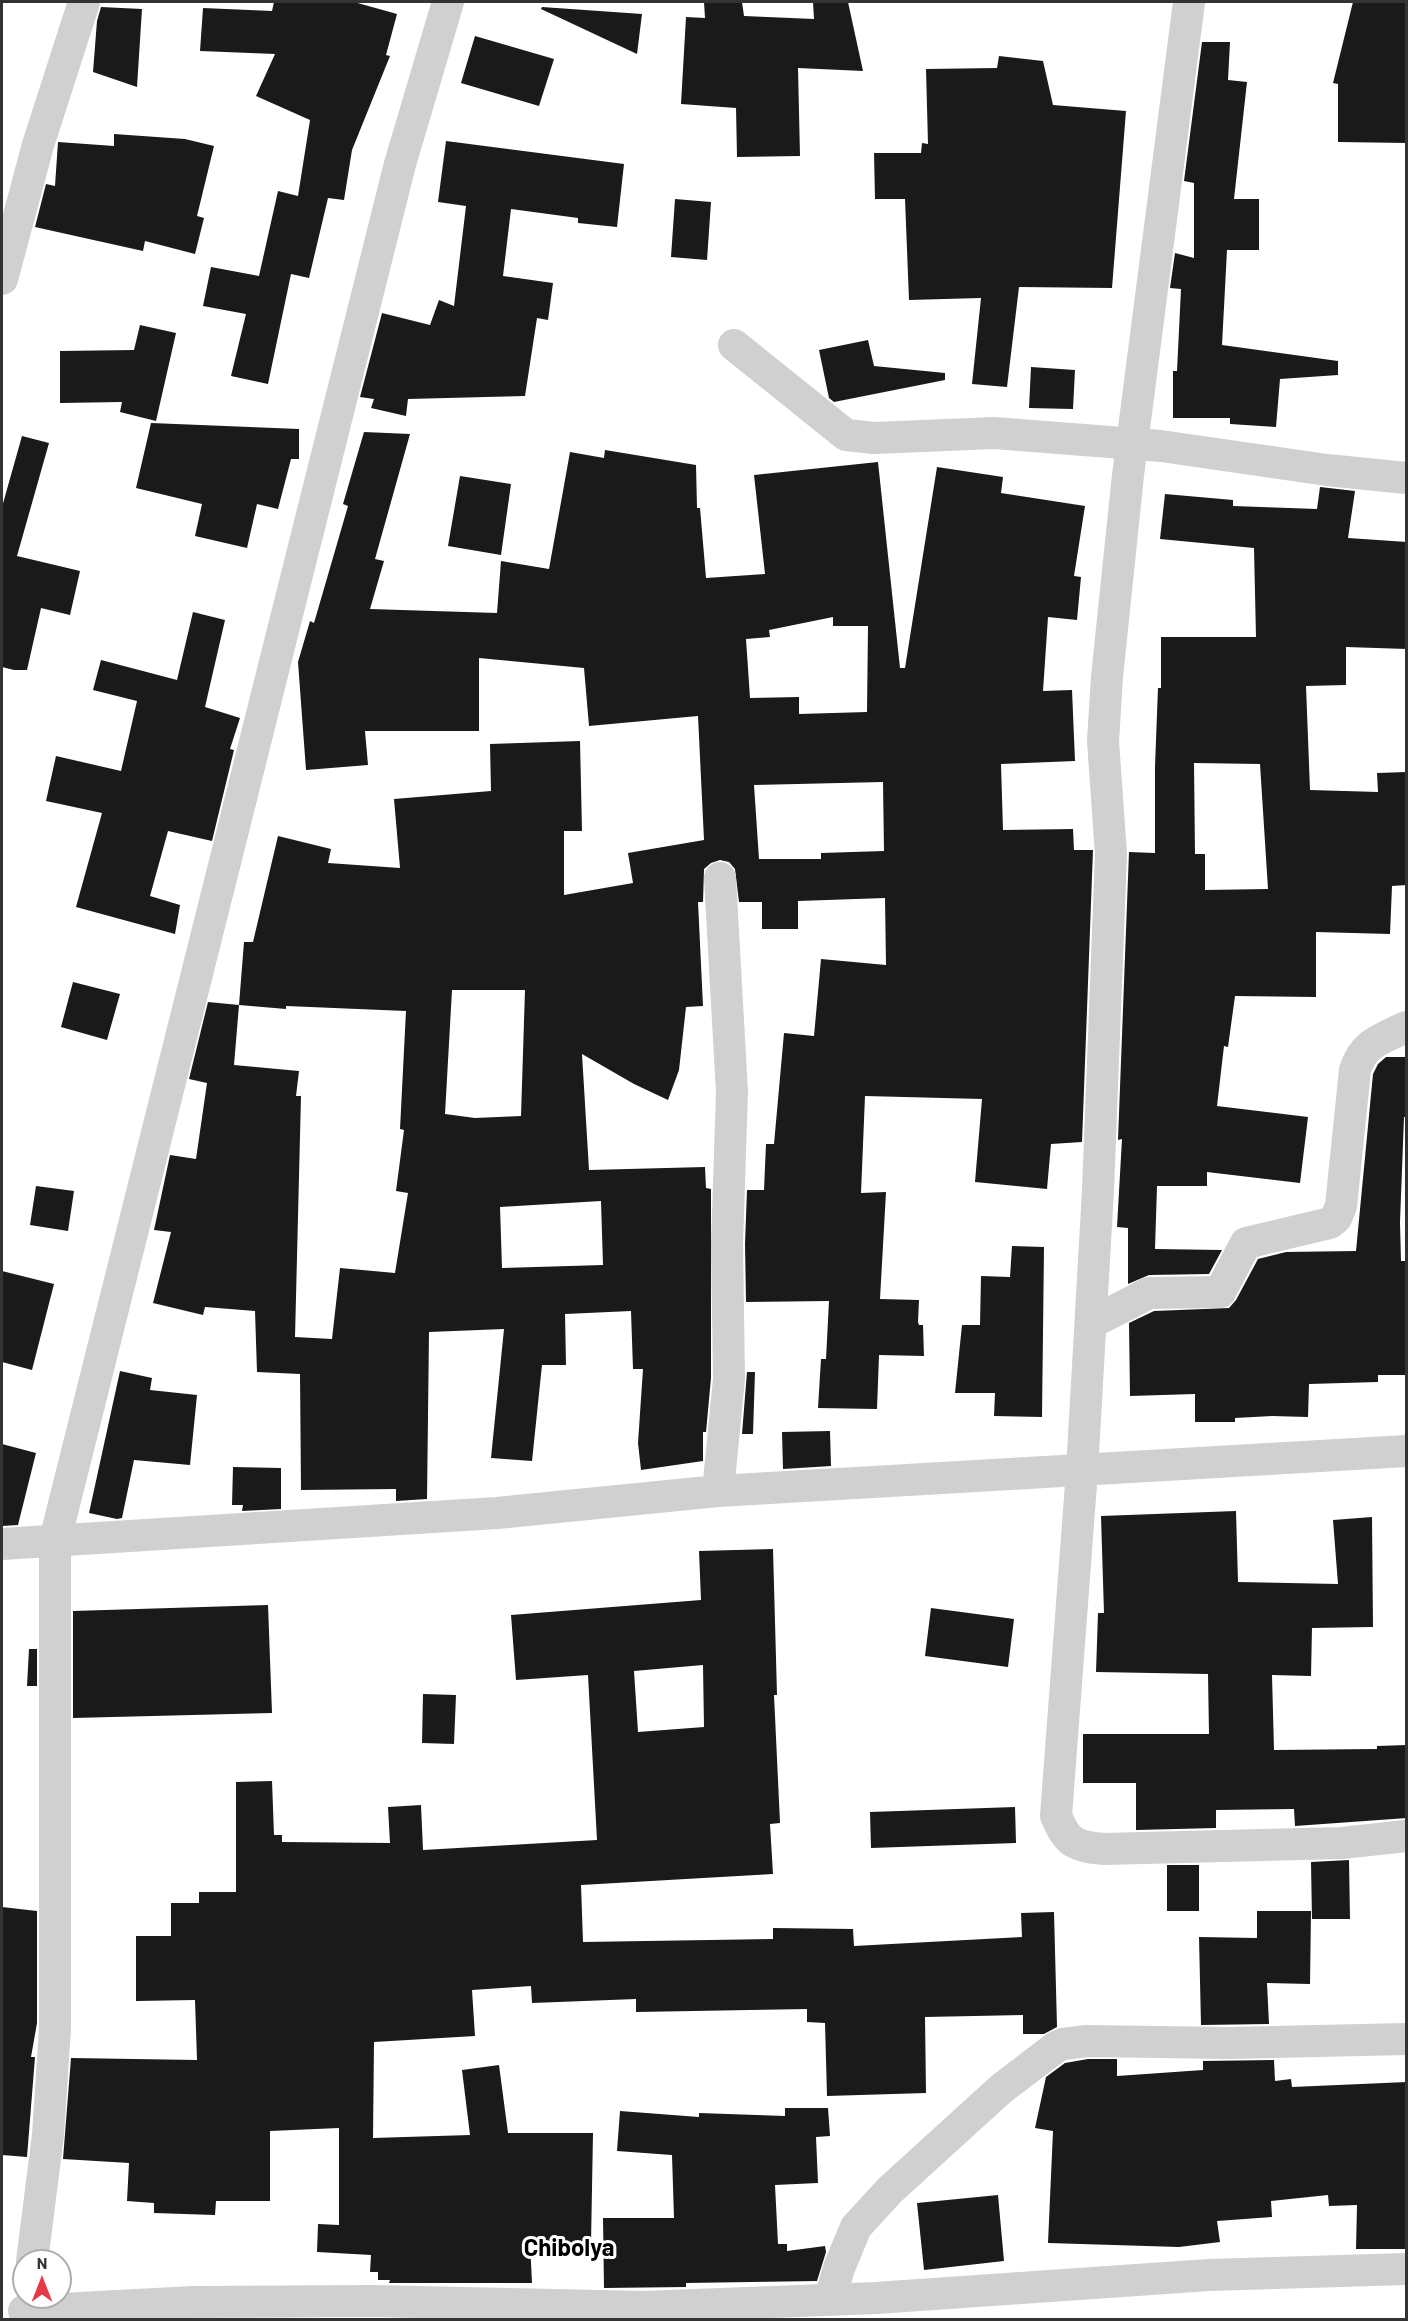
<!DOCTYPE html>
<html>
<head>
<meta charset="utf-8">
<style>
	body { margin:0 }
	#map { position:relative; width:1408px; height:2321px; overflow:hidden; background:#fff; font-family:Barlow,sans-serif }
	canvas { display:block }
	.frame { position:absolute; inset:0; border:3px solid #333; pointer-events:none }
	.north { position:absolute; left:12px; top:2249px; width:60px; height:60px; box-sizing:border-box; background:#fff; border:2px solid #adadad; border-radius:50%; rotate:0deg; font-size:16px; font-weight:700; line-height:24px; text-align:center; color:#333 }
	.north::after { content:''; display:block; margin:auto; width:21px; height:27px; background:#e63946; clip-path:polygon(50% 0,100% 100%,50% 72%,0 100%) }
</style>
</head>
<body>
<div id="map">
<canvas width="1408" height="2321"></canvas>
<div class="frame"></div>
<div class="north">N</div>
</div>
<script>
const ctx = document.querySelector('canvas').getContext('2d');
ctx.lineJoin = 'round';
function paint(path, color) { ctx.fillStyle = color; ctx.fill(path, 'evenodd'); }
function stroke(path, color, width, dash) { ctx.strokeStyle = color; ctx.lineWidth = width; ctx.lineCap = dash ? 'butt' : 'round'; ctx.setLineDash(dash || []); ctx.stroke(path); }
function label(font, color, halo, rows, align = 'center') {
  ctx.font = font + ' Barlow,sans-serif'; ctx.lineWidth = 6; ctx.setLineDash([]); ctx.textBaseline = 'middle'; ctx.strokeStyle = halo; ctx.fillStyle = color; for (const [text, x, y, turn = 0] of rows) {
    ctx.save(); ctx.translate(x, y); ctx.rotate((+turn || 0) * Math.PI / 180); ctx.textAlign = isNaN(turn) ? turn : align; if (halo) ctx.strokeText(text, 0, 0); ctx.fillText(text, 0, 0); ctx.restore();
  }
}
paint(new Path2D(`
	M 274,2 L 354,2 L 397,14 L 386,55 L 390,56 L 352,150 L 344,200 L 328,198 L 309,278 L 291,274 L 268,384 L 231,376 L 246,314 L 203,306 L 211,267 L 259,276 L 278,191 L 298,196 L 310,120 L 256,96 L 275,54 L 200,51 L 203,8 L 272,11 Z
	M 704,2 L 742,2 L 744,16 L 814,19 L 813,2 L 848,2 L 863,71 L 798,68 L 800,156 L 737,157 L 736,108 L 681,104 L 686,17 L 705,18 Z
	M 1353,2 L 1407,2 L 1407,143 L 1338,142 L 1338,84 L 1333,83 Z
	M 101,7 L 142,9 L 137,87 L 93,72 L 97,21 Z
	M 542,7 L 642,14 L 637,54 L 541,9 Z
	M 475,36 L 554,59 L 539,106 L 461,83 Z
	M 1202,42 L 1230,42 L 1228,80 L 1247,82 L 1234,199 L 1259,199 L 1259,250 L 1227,250 L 1222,345 L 1338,361 L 1338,375 L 1280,379 L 1276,427 L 1230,424 L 1230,418 L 1173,418 L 1173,371 L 1177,371 L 1181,289 L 1170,288 L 1175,253 L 1194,258 L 1194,183 L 1184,181 Z
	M 999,56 L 1043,61 L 1053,105 L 1126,111 L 1112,288 L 1019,287 L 1007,387 L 972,384 L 981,298 L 909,300 L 905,199 L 875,199 L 874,153 L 921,153 L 922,143 L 928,144 L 926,69 L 997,68 Z
	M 114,134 L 185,139 L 214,146 L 197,216 L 204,218 L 195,254 L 145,241 L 143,251 L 35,227 L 46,184 L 55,186 L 58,142 L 114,146 Z
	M 446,141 L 624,164 L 617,227 L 578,223 L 578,218 L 511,209 L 503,276 L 553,283 L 548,320 L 537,318 L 525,396 L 408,399 L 406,416 L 371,408 L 374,399 L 360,397 L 382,313 L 430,325 L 439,300 L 454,306 L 466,206 L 438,202 Z
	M 675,199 L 711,202 L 707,260 L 671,257 Z
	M 140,325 L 176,333 L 156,421 L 120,412 L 122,402 L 60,403 L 60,351 L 134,350 Z
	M 868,340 L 874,366 L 945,373 L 945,380 L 834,402 L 829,398 L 819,350 Z
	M 1031,367 L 1075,370 L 1073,409 L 1029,408 Z
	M 151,423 L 299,429 L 299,459 L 291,459 L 278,509 L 257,504 L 247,548 L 195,536 L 202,504 L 136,488 Z
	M 364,432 L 410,434 L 375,559 L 384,561 L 370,609 L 497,613 L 501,561 L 549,569 L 570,452 L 604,458 L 605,450 L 696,465 L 697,508 L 700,508 L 706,578 L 765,574 L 754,475 L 878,462 L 900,668 L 905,668 L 937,467 L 1003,477 L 1001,493 L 1085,506 L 1074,576 L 1081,577 L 1077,620 L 1048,617 L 1043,691 L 1072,690 L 1075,761 L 1001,764 L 1003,830 L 1073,829 L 1074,850 L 1093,850 L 1082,1142 L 1051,1144 L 1047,1189 L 975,1182 L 982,1099 L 865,1096 L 861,1193 L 886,1192 L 880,1299 L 919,1300 L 918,1322 L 919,1325 L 923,1325 L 924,1356 L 879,1355 L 877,1409 L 818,1408 L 821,1359 L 826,1359 L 829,1301 L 746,1302 L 745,1244 L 747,1190 L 764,1190 L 766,1144 L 774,1144 L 784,1033 L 814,1036 L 821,959 L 886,965 L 885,898 L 798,901 L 798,929 L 762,929 L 762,902 L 739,902 L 735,869 L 729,862 L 720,860 L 711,863 L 704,869 L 703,902 L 698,902 L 703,1006 L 686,1007 L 679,1070 L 668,1100 L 634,1084 L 582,1054 L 589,1170 L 705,1167 L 706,1188 L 711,1189 L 711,1378 L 706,1432 L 703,1432 L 703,1461 L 641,1470 L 638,1443 L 643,1369 L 633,1369 L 631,1311 L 565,1314 L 566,1365 L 542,1365 L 532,1461 L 491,1458 L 504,1329 L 429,1332 L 427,1499 L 396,1501 L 396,1489 L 301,1490 L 300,1374 L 257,1372 L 255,1311 L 205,1307 L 203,1315 L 153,1303 L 171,1232 L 154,1230 L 170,1155 L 196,1159 L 207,1083 L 189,1079 L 208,1002 L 239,1005 L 234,1065 L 299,1071 L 296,1096 L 301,1096 L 295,1337 L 332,1339 L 340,1268 L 395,1273 L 408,1193 L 396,1191 L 404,1130 L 400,1129 L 406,1011 L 286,1006 L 286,1009 L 239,1005 L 244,942 L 253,942 L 278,836 L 331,849 L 328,863 L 400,868 L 394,799 L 491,791 L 490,744 L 580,741 L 582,831 L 564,831 L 564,895 L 633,883 L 628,853 L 704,840 L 698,716 L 589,726 L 584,668 L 479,658 L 479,731 L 365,731 L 368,765 L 306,770 L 298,662 L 310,621 L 314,623 L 348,506 L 343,504 ZM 833,617 L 833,626 L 868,626 L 867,712 L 799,714 L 799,697 L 750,698 L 746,639 L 770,637 L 769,630 ZM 883,782 L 884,851 L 821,853 L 821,859 L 759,859 L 754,785 ZM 452,990 L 525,990 L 521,1116 L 475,1118 L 445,1114 ZM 601,1201 L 603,1265 L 502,1268 L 500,1207 Z
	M 22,436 L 49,443 L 17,556 L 80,571 L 70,615 L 41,608 L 27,670 L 14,670 L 2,667 L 2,507 Z
	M 460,476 L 511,484 L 501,555 L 448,546 Z
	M 1320,487 L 1355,491 L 1348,538 L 1407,542 L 1407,649 L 1346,647 L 1346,685 L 1306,686 L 1310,790 L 1378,792 L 1377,773 L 1407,772 L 1407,885 L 1392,886 L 1390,934 L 1316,932 L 1316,997 L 1235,996 L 1228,1047 L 1224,1046 L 1217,1106 L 1308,1117 L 1300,1183 L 1207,1172 L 1207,1186 L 1157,1186 L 1155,1249 L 1222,1250 L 1209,1274 L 1149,1275 L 1128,1284 L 1128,1228 L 1117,1227 L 1122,1139 L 1118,1140 L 1129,852 L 1155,853 L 1155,766 L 1158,688 L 1161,688 L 1161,637 L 1256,637 L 1254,548 L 1160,539 L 1165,494 L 1233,500 L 1233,506 L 1317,509 ZM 1194,763 L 1260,764 L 1268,889 L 1205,890 L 1205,854 L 1195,854 Z
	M 193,612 L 225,620 L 205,707 L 240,718 L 230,749 L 234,750 L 212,841 L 168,831 L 150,896 L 180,905 L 175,934 L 76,907 L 102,813 L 46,801 L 56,756 L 121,771 L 137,701 L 93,690 L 101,660 L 177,680 Z
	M 73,982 L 120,994 L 107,1040 L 61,1027 Z
	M 1386,1057 L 1407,1057 L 1407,1117 L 1404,1117 L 1400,1222 L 1401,1261 L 1407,1261 L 1407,1375 L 1378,1375 L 1378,1382 L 1309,1384 L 1308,1417 L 1272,1416 L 1235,1418 L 1235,1422 L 1195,1422 L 1195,1394 L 1130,1396 L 1129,1323 L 1154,1311 L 1229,1308 L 1236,1300 L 1258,1259 L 1286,1252 L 1356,1251 L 1373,1074 L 1378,1064 Z
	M 36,1186 L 74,1191 L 68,1231 L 30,1225 Z
	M 1012,1246 L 1044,1247 L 1042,1417 L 994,1416 L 995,1393 L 955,1393 L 962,1325 L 980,1325 L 981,1276 L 1010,1277 Z
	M 2,1271 L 54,1284 L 32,1370 L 2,1362 Z
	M 120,1371 L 152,1378 L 150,1390 L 197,1395 L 190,1465 L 134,1460 L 122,1518 L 117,1519 L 89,1513 Z
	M 747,1372 L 755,1372 L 753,1434 L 742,1434 Z
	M 830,1431 L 831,1466 L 783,1469 L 782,1432 Z
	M 2,1444 L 36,1453 L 18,1525 L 2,1526 Z
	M 233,1467 L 281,1468 L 281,1509 L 242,1511 L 243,1505 L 232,1505 Z
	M 1236,1511 L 1238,1582 L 1338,1584 L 1333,1520 L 1372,1517 L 1373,1627 L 1312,1628 L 1311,1676 L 1272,1675 L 1274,1750 L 1377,1749 L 1377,1746 L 1407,1745 L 1407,1818 L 1295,1826 L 1294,1809 L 1216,1810 L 1216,1828 L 1136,1830 L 1136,1783 L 1083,1783 L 1083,1734 L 1209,1734 L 1208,1674 L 1096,1672 L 1098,1613 L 1104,1613 L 1101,1516 Z
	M 773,1549 L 777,1695 L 774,1695 L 780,1823 L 770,1824 L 773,1874 L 581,1885 L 583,1942 L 773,1939 L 773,1928 L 853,1929 L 854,1946 L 1022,1937 L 1021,1913 L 1054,1912 L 1057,2027 L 1044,2034 L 1023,2034 L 1023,2015 L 925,2017 L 926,2093 L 827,2096 L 825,2023 L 807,2022 L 807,2009 L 636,2012 L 636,1999 L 532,2003 L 531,1986 L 472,1990 L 475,2036 L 374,2042 L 373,2138 L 470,2135 L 462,2070 L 499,2065 L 508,2133 L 593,2133 L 591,2243 L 530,2242 L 532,2283 L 389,2283 L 390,2280 L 378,2280 L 378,2272 L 370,2272 L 371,2255 L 317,2252 L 318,2224 L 339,2225 L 339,2128 L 270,2131 L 270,2201 L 216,2201 L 215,2215 L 154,2213 L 154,2203 L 127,2201 L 129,2163 L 63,2159 L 71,2058 L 197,2060 L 195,2000 L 136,2001 L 136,1936 L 171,1936 L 171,1903 L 199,1903 L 199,1892 L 236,1892 L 236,1782 L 272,1781 L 274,1835 L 282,1835 L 282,1842 L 390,1843 L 388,1807 L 421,1805 L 423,1850 L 597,1840 L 588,1675 L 516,1680 L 511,1615 L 701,1600 L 699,1551 ZM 703,1665 L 704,1727 L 638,1732 L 634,1671 Z
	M 268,1605 L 272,1713 L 73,1718 L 73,1611 Z
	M 931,1608 L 1014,1619 L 1008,1667 L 925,1656 Z
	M 29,1649 L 37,1649 L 37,1686 L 27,1686 Z
	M 423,1694 L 456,1695 L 454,1744 L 422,1743 Z
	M 1015,1807 L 1016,1843 L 871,1848 L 870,1812 Z
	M 1349,1860 L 1350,1919 L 1312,1919 L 1311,1862 Z
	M 1167,1865 L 1199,1865 L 1199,1911 L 1167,1911 Z
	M 2,1907 L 37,1911 L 37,2023 L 31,2057 L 35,2057 L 27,2157 L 2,2155 Z
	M 1257,1911 L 1311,1911 L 1310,1984 L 1267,1983 L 1269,2024 L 1201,2025 L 1199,1937 L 1257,1938 Z
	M 1088,2059 L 1117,2059 L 1117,2076 L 1203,2070 L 1203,2061 L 1274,2060 L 1275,2081 L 1291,2079 L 1292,2087 L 1407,2082 L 1407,2249 L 1356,2249 L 1357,2205 L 1329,2206 L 1328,2195 L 1271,2201 L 1272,2217 L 1217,2221 L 1220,2242 L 1179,2247 L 1048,2243 L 1053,2131 L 1035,2128 L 1046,2077 L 1065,2063 Z
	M 785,2108 L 828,2108 L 830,2136 L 816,2137 L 818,2183 L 775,2185 L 778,2244 L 787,2244 L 787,2251 L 825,2246 L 826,2252 L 817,2281 L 686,2283 L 686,2287 L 604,2288 L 603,2218 L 674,2218 L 672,2155 L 617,2151 L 620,2111 L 699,2117 L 699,2113 L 785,2116 Z
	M 998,2195 L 1004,2261 L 924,2270 L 917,2203 Z`), '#1a1a1a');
stroke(new Path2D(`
	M 1189,2 L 1128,475 L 1107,677 L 1103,741 L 1111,854 L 1098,1190 L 1082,1471 L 1056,1816 C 1068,1844 1075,1846 1104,1849 L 1342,1843 L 1406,1836
	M 2,279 L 38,145 L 84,2
	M 734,345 L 846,435 L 874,438 L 994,433 L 1161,446 L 1327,470 L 1406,478
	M 1091,1323 L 1149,1293 L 1220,1292 L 1246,1243 L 1330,1223 L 1336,1218 L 1341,1206 L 1355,1070 C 1364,1042 1382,1039 1406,1027
	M 718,1491 L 729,1379 L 727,1244 L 732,1092 L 720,878
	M 2,1544 L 497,1513 L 718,1491 L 1406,1451
	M 32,2261 L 48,2135 L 55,2028 L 55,1540 L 400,164 L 448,2
	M 830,2299 L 839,2268 L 856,2227 L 890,2190 L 1001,2089 L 1056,2047 L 1063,2044 L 1087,2041 L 1229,2043 L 1406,2039
	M 24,2311 L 193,2302 L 373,2301 L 644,2307 L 876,2298 L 1209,2275 L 1406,2269`), '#d0d0d0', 32);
label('bold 24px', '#000', '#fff', [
	["Chibolya",569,2248]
]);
</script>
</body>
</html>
